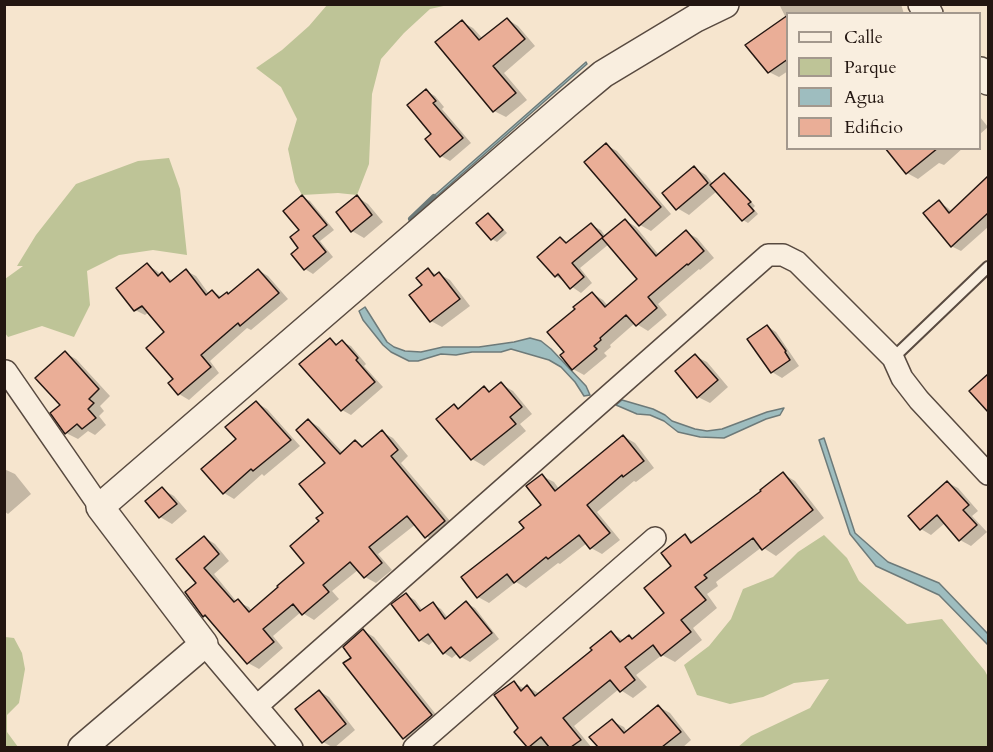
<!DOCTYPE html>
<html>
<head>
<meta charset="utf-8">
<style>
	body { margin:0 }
	#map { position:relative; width:993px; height:752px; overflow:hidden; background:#f6e5ce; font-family:Cardo,serif }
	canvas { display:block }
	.frame { position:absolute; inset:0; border:6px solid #231611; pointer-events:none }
	.legend { position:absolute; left:786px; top:12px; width:195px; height:138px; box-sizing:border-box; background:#f9eedf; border:2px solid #a3988d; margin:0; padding:8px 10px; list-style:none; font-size:18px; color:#231611 }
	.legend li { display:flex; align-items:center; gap:12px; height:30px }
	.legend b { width:30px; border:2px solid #a3988d }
</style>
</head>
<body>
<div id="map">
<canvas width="993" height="752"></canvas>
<div class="frame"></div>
<ul class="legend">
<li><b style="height:8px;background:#f9eedf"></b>Calle</li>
<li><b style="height:16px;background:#bec497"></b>Parque</li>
<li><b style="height:16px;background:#9ebdbf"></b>Agua</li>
<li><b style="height:16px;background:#eaae97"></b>Edificio</li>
</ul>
</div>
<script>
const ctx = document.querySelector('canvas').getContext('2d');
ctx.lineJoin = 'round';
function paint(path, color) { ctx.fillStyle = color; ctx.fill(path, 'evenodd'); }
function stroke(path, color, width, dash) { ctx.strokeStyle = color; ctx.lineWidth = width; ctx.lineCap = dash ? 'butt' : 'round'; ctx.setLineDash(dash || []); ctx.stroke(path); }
paint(new Path2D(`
	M 327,5 L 448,5 L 430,9 L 404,33 L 381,59 L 372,94 L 369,164 L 357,195 L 338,193 L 302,195 L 295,182 L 288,149 L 297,119 L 281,87 L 256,68 L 282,50 L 309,26 Z
	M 169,158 L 180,189 L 187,255 L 153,250 L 119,255 L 87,271 L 90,305 L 74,337 L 42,326 L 8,337 L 5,333 L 5,279 L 23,266 L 17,266 L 36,235 L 76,184 L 138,161 Z
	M 824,535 L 847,558 L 859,581 L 907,624 L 942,619 L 985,671 L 988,677 L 988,747 L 738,747 L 751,736 L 810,708 L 829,679 L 794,683 L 763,697 L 730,704 L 697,695 L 684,665 L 709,646 L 731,619 L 743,589 L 773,577 L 798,552 Z
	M 5,637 L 14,638 L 22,653 L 25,669 L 19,703 L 7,715 L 7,732 L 18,747 L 5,747 Z`), '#bec497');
const water = new Path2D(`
	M 586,62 L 587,64 L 429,203 L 428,201 Z
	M 365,307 L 387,342 L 394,347 L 405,351 L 421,352 L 443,347 L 479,347 L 514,342 L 530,338 L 541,341 L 551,349 L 586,386 L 590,395 L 584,396 L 575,382 L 561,367 L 549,360 L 511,349 L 501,352 L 472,352 L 456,355 L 441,354 L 418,361 L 409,361 L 391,352 L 383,345 L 363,320 L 359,311 Z
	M 622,400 L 653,409 L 665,415 L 672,421 L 695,429 L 707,431 L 722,429 L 767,412 L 784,408 L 780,415 L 766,419 L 724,438 L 700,437 L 678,432 L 664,421 L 650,415 L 637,414 L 616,405 Z
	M 824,438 L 855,533 L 888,562 L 939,583 L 988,634 L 988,645 L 939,595 L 876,566 L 850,534 L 819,440 Z`);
paint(water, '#9ebdbf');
stroke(water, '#6d7a79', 1.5);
paint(new Path2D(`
	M 782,4 L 901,4 L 904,14 L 788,14 L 788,71 L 779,77 L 769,72 L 786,18 L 780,6 Z
	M 507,19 L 518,26 L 535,46 L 504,73 L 527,100 L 506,117 L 494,111 L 462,22 L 473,28 L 483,39 Z
	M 426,91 L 435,96 L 444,107 L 442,109 L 471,143 L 450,161 L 441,156 L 433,134 Z
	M 980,117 L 988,127 L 980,134 Z
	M 606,145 L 617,151 L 671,214 L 651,231 L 640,225 Z
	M 887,148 L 963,148 L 944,165 L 939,163 L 918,179 L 907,173 Z
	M 694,168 L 706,175 L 713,184 L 725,175 L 730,178 L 755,206 L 753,208 L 758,214 L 748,223 L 743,220 L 717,191 L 689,215 L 677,208 Z
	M 985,182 L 988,184 L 988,227 L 961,251 L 951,246 L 939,202 L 948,208 L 952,212 Z
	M 302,197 L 310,201 L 334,230 L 320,241 L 333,257 L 313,274 L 305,269 L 300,248 Z
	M 357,197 L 368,204 L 383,222 L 364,238 L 352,231 Z
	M 488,214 L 494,218 L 507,233 L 497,242 L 492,239 Z
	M 625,220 L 636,227 L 659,255 L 686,232 L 697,238 L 714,258 L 700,270 L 699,269 L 658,304 L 667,315 L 648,331 L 635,323 L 610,345 L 611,347 L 604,353 L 607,356 L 584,375 L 573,369 L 566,352 L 592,293 L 603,300 L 608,306 L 639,280 L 609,244 L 580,268 L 592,283 L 581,293 L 556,276 L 560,239 L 568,243 L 591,225 L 601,230 L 606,237 Z
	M 147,265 L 157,271 L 161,275 L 162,274 L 173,281 L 186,271 L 196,276 L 209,294 L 212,291 L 222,297 L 229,295 L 258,270 L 268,276 L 288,299 L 251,330 L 247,328 L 210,361 L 219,373 L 189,400 L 179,394 L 170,383 L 175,379 L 166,332 L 149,312 L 145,315 L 135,310 Z
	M 428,270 L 437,275 L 439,274 L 450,280 L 470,306 L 442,327 L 431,321 L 424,285 Z
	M 767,326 L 776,332 L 799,366 L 782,378 L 772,372 L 749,339 Z
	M 330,340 L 339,345 L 342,342 L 351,346 L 366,364 L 364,366 L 383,387 L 351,415 L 342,410 L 301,364 Z
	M 65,353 L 76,359 L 110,396 L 100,406 L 104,411 L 99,416 L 106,425 L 95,435 L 88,431 L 78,439 L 66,433 L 62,405 Z
	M 695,356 L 707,362 L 728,387 L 710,403 L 698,397 Z
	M 501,384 L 513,391 L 532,414 L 520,424 L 526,431 L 484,466 L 472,459 L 439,419 L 454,406 L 459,409 L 484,388 L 491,392 Z
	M 257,403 L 267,409 L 300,446 L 264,476 L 262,474 L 234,499 L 224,493 L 203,469 L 238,439 Z
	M 308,420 L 319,427 L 343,453 L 356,442 L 364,447 L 382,432 L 393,438 L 408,456 L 401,463 L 455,527 L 437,543 L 426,536 L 416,524 L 378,554 L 392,570 L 376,583 L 365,577 L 358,570 L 332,591 L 339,599 L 314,620 L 301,612 L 273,636 L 283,648 L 259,669 L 248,663 L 211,620 L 204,616 L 187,592 L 198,583 L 204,537 L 215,544 L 229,561 L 214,574 L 237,602 L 249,607 L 252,612 L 307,563 L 325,513 L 327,463 Z
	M 623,436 L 635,443 L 654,468 L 636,482 L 634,481 L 597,512 L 620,540 L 602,554 L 591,548 L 587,543 L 560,564 L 558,563 L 526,588 L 516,582 L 489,603 L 478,597 L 543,505 L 542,476 L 554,482 L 559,489 Z
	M 4,469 L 15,474 L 31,494 L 8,514 L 4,511 Z
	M 783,474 L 795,481 L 824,518 L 776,556 L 762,547 L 716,582 L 718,586 L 707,594 L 717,608 L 693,628 L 702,640 L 675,662 L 662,655 L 636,675 L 647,687 L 633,698 L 619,689 L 574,726 L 592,748 L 529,748 L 516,732 L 520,728 L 514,683 L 525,689 L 528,687 L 540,694 L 594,650 L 611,633 L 625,641 L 629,637 L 634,639 L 666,614 L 673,567 L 685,536 L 695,542 Z
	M 948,483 L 958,488 L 978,511 L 972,516 L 987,532 L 971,546 L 960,540 L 945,523 L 931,535 L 921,529 Z
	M 162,489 L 174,496 L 187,511 L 172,524 L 160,517 Z
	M 406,595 L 415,600 L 423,611 L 433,604 L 441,609 L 448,618 L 466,603 L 475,608 L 499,639 L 470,662 L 461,657 L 458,653 L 452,658 L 444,653 L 435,640 L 429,645 L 420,640 Z
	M 364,631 L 374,637 L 442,722 L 415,744 L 404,738 Z
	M 319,691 L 329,697 L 355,730 L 334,748 L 323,742 L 297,709 Z
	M 659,707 L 670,713 L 691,740 L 682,748 L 600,748 L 591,737 L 612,721 L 624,727 L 627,732 Z`), '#0003');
stroke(new Path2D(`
	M 411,219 L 434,197`), '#6d7a79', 6);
const building = new Path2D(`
	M 788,15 L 788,59 L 768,73 L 745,45 Z
	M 507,18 L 525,39 L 493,66 L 516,93 L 493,112 L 435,42 L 462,20 L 479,40 Z
	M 426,89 L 436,101 L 433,103 L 463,138 L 440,157 L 425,139 L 431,134 L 407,105 Z
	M 606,143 L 661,207 L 639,226 L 584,162 Z
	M 885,148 L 938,148 L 906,174 Z
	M 694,166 L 708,183 L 676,210 L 662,193 Z
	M 724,173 L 751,202 L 748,204 L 754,211 L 742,221 L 710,185 Z
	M 988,176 L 988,213 L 951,247 L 923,213 L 939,200 L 949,213 Z
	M 302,195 L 327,225 L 313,236 L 326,252 L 304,270 L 291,254 L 298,248 L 290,237 L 299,230 L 283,211 Z
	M 357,195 L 372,215 L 351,232 L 336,212 Z
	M 488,213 L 503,230 L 491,240 L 476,223 Z
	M 625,219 L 656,256 L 686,230 L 704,251 L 688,265 L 687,264 L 648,297 L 657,308 L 636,326 L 626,315 L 600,338 L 601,340 L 594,346 L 597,349 L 572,370 L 560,355 L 564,352 L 547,332 L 575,309 L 573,307 L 592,292 L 605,307 L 637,279 L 602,238 Z
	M 591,223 L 603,237 L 572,263 L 584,277 L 570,289 L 558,274 L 555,277 L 537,257 L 560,237 L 566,243 Z
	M 147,263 L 158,276 L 162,272 L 170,282 L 186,269 L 206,295 L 212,290 L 219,298 L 227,292 L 228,294 L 258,269 L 279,293 L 240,326 L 238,323 L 201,355 L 211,367 L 178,395 L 168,383 L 173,379 L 146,348 L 164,332 L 142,306 L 134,311 L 116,288 Z
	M 428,268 L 434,276 L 439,272 L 460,299 L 430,322 L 409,295 L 422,285 L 416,278 Z
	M 767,325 L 786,351 L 785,352 L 790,360 L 771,373 L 747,339 Z
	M 330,338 L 336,345 L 342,340 L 358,358 L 356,360 L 375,382 L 341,411 L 299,364 Z
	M 65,351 L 99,389 L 89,399 L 94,403 L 88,409 L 96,418 L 82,429 L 77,424 L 65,434 L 50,413 L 60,405 L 35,378 Z
	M 695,354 L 718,380 L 697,398 L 675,371 Z
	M 988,374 L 988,412 L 969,391 Z
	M 501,382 L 522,407 L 510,417 L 516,424 L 471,460 L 436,419 L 454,404 L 458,409 L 484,386 L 489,392 Z
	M 256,401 L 291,440 L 253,471 L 251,469 L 223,494 L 201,469 L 236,439 L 225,427 Z
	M 308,419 L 340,454 L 355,440 L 362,447 L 382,430 L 398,450 L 391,456 L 445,521 L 425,538 L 407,516 L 369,547 L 382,563 L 364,578 L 350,562 L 323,585 L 329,592 L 302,615 L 293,604 L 263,629 L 274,642 L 247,664 L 205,615 L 203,617 L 185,592 L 196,583 L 176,559 L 204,536 L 219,554 L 204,568 L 234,602 L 238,599 L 249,612 L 278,587 L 277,586 L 304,563 L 290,546 L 319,521 L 316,518 L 323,513 L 299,484 L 325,463 L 296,430 Z
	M 623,435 L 644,461 L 623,477 L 622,475 L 587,505 L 610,533 L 590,549 L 579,535 L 548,559 L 546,557 L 514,583 L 507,574 L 477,598 L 461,577 L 524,528 L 519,522 L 541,505 L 526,486 L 542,474 L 555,491 Z
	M 783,472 L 813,510 L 762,550 L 753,538 L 704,575 L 707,578 L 695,587 L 706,600 L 681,620 L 691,632 L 661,656 L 653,645 L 625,667 L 635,680 L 620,692 L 610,680 L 563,718 L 581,740 L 571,747 L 549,747 L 541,737 L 529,747 L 527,747 L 514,732 L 518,728 L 494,695 L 514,681 L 521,691 L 527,685 L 535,696 L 592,650 L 590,648 L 611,631 L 620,642 L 629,635 L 632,639 L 664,613 L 644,588 L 671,566 L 661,553 L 685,534 L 691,543 L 761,491 L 760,490 Z
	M 947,481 L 969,505 L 963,510 L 977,525 L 959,541 L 937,515 L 920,530 L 908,516 Z
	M 162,487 L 177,504 L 159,518 L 145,501 Z
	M 406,593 L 420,611 L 433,602 L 445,619 L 466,601 L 492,633 L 460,658 L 451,647 L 443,654 L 428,634 L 419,641 L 391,604 Z
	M 363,629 L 432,715 L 403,739 L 343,663 L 351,658 L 343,647 Z
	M 319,690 L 346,724 L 322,743 L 295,709 Z
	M 658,705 L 681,732 L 662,747 L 598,747 L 589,737 L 612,719 L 624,733 Z`);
paint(building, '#eaae97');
stroke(building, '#231611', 1.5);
const service = new Path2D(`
	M 893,358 L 988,267`);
const minor = new Path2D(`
	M 6,371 L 100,507
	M 204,644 L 292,748
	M 257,706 L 768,255 L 783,255 L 797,262 L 893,358 L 902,378 L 919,400 L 988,474
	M 414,748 L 655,538`);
const tertiary = new Path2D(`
	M 922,4 L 929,14
	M 980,71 L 988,81
	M 82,748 L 204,644 L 100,507 L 567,104 L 603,74 L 696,18 L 725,4`);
stroke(service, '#584a40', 14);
stroke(minor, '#584a40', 24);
stroke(tertiary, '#584a40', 30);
stroke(service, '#f9eedf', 10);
stroke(minor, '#f9eedf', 21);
stroke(tertiary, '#f9eedf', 27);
</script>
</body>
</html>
